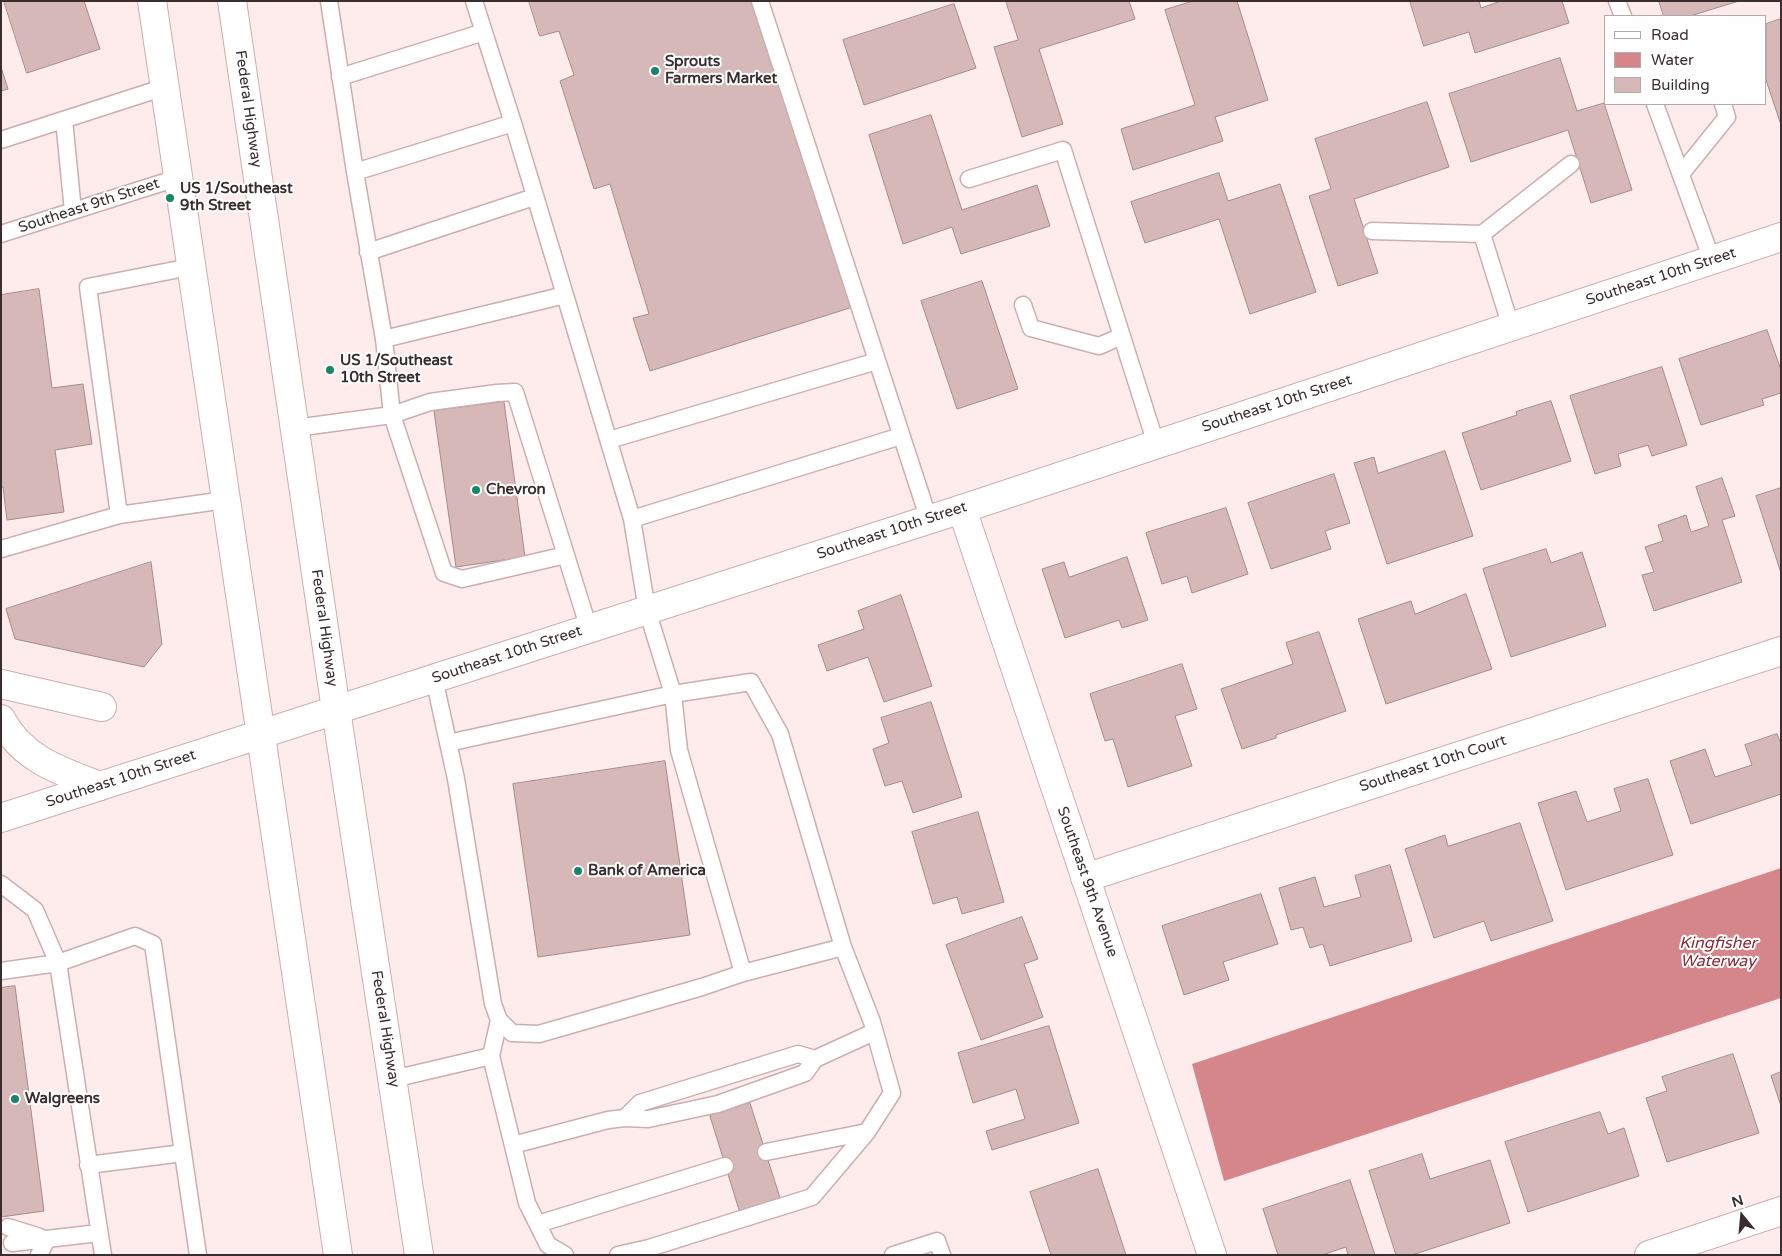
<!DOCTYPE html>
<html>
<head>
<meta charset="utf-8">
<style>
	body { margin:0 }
	#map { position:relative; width:1782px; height:1256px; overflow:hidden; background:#feecec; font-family:"Varela Round",sans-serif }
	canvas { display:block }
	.frame { position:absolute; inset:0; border:2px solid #392d2e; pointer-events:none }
	.legend { position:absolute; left:1604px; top:15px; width:162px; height:90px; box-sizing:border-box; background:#fefefe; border:1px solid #afaaab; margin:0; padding:6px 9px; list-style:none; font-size:15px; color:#392d2e }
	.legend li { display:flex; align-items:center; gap:10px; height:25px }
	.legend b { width:25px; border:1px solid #afaaab }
	.north { position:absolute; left:1717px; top:1191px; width:50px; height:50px; -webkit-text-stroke:4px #fefefe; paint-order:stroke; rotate:343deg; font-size:14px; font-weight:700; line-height:20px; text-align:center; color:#392d2e }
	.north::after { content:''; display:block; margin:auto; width:18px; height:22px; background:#392d2e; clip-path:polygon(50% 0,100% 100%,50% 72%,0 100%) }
</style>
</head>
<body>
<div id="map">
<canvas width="1782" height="1256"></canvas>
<div class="frame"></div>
<ul class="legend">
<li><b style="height:6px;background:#fff"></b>Road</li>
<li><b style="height:14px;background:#d5868a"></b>Water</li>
<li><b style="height:14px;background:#d6b8b8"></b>Building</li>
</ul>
<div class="north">N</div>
</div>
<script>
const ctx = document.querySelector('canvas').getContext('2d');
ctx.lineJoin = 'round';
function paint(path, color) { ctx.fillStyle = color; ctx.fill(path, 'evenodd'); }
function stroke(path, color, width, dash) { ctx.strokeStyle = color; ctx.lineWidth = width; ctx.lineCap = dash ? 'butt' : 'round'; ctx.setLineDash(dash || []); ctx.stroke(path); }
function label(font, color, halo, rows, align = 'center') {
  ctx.font = font + ' "Varela Round",sans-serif'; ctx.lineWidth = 4; ctx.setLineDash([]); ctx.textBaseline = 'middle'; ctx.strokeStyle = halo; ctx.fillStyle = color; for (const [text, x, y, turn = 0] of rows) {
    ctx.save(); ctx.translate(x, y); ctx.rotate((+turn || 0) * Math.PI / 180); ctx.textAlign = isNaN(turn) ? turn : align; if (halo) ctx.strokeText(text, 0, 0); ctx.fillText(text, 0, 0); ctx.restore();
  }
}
paint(new Path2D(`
	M 1781,868 L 1781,998 L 1224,1181 L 1192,1064 Z`), '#d5868a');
const building = new Path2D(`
	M 4,1 L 84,1 L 100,49 L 27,73 Z
	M 529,1 L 755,1 L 856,306 L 650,371 L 633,318 L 649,314 L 610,184 L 594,189 L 560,81 L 574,75 L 559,31 L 540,36 Z
	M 1006,1 L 1129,1 L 1135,19 L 1039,49 L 1063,124 L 1022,137 L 994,47 L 1018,40 Z
	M 1193,1 L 1237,1 L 1268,100 L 1215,117 L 1223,141 L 1133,170 L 1121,129 L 1195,105 L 1165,10 Z
	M 1410,1 L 1479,1 L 1481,8 L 1501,1 L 1562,1 L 1569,23 L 1475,53 L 1469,32 L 1424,46 Z
	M 1659,1 L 1739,1 L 1690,16 L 1664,16 Z
	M 954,4 L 976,68 L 864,105 L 843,40 Z
	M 1781,19 L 1781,125 L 1766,80 L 1766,24 Z
	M 1560,58 L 1577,111 L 1604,103 L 1632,190 L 1591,203 L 1568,130 L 1471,162 L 1449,94 Z
	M 1,67 L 8,89 L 1,91 Z
	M 1427,102 L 1449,167 L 1354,199 L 1378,273 L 1338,286 L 1309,196 L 1331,189 L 1315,139 Z
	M 931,115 L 962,210 L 1037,185 L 1050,226 L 961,254 L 952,227 L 903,244 L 869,135 Z
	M 1219,173 L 1228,201 L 1280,184 L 1316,292 L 1250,314 L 1219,219 L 1145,243 L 1131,202 Z
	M 982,281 L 1018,389 L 957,409 L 921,301 Z
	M 39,289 L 52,388 L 83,384 L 92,444 L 55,450 L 64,512 L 7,520 L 3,487 L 1,487 L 1,295 Z
	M 1767,330 L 1781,370 L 1781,393 L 1762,399 L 1764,405 L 1701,425 L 1679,359 Z
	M 1662,367 L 1687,445 L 1652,456 L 1648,445 L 1618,454 L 1621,466 L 1595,474 L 1570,396 Z
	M 1551,401 L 1571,461 L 1481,490 L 1462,433 L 1517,415 L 1516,412 Z
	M 504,402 L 525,557 L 456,567 L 434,411 Z
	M 1445,451 L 1473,536 L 1387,564 L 1354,463 L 1374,457 L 1378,473 Z
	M 1334,474 L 1350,523 L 1325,531 L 1331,549 L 1271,569 L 1248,503 Z
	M 1722,478 L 1735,516 L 1722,520 L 1742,582 L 1654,611 L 1642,575 L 1654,572 L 1645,547 L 1663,541 L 1658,525 L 1686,515 L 1691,532 L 1709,526 L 1696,487 Z
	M 1781,488 L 1781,573 L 1756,496 Z
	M 1226,508 L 1248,574 L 1192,593 L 1187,576 L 1162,584 L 1146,533 Z
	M 1546,549 L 1551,563 L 1582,552 L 1606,626 L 1511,657 L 1483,569 Z
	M 1127,557 L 1148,620 L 1122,628 L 1119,620 L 1065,638 L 1042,569 L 1064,562 L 1069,577 Z
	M 151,562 L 162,644 L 144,667 L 15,639 L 6,609 Z
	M 1466,594 L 1492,669 L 1386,704 L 1358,619 L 1411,601 L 1415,614 Z
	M 901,595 L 932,686 L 884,702 L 868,657 L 827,671 L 818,645 L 864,629 L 858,611 Z
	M 1319,632 L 1346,711 L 1276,735 L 1276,738 L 1242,749 L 1221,689 L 1293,664 L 1286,643 Z
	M 1182,664 L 1197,709 L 1175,716 L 1192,766 L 1128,787 L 1113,739 L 1105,741 L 1090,694 Z
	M 931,702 L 962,797 L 913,813 L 902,781 L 885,786 L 873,749 L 889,743 L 881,718 Z
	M 1777,734 L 1781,744 L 1781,794 L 1691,824 L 1670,761 L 1705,749 L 1715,777 L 1752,765 L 1745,745 Z
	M 665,761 L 690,935 L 538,957 L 513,784 Z
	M 1648,779 L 1673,855 L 1566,890 L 1538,803 L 1576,791 L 1587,822 L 1621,811 L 1614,789 Z
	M 978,812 L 1004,902 L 962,914 L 957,897 L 933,904 L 912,832 Z
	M 1520,823 L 1553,921 L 1491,941 L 1484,921 L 1434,938 L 1405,849 L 1445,835 L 1448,846 Z
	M 1390,865 L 1412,941 L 1330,966 L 1323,944 L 1310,948 L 1303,927 L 1291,930 L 1279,888 L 1315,877 L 1324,907 L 1361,897 L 1355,876 Z
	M 1261,894 L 1278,944 L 1223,962 L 1229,980 L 1184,995 L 1162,926 Z
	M 1022,917 L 1038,959 L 1024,964 L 1043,1017 L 981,1040 L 946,945 Z
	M 15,986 L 44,1211 L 1,1217 L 1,988 Z
	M 1049,1026 L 1079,1123 L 992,1150 L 986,1131 L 1025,1119 L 1016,1089 L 973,1103 L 958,1053 Z
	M 1733,1054 L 1759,1133 L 1667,1162 L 1646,1098 L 1667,1091 L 1662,1077 Z
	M 1781,1072 L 1781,1106 L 1771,1076 Z
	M 750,1103 L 781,1201 L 740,1213 L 710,1116 Z
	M 1600,1112 L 1608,1134 L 1624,1128 L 1639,1176 L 1528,1212 L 1505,1142 Z
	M 1422,1154 L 1430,1179 L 1490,1160 L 1510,1223 L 1412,1255 L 1396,1255 L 1369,1171 Z
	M 1098,1169 L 1126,1255 L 1051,1255 L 1030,1192 Z
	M 1350,1180 L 1375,1255 L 1348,1255 L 1346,1247 L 1322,1255 L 1278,1255 L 1263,1209 Z`);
paint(building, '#d6b8b8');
stroke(building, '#a68a8a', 1);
const service = new Path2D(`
	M 329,1 L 355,172 L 384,339
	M 760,1 L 929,520
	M 1617,1 L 1623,16
	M 340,77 L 484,32
	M 1655,104 L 1712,260
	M 64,120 L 73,211
	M 1,140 L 165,87
	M 355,172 L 513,123
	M 1681,174 L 1727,117 L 1723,104
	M 969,179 L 1063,150 L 1156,444
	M 1372,231 L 1482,234
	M 1,234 L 177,178
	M 368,252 L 534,197
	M 565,295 L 632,519
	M 1023,305 L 1031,328 L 1099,346 L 1122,336
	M 1511,327 L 1482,234 L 1571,164
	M 295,428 L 392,415 L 384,339 L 565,295 L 513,123 L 474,1
	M 609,440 L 877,361
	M 119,515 L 225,500
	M 1,549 L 119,515 L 88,287 L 190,267
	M 566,555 L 462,579 L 444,573 L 392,415 L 430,402 L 497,393 L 515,392 L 589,629
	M 434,678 L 456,779 L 493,1004 L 499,1020 L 512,1033 L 539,1034 L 702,987 L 743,973 L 679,750 L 673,694 L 647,610 L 632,519 L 901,436
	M 448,743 L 673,694 L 751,682 L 780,734 L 843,947 L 872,1022 L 892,1093 L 867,1132 L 812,1197 L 649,1248 L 618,1255
	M 1,884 L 35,910 L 58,963 L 103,1255
	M 1,971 L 58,963 L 135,936 L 153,944 L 183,1153
	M 743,973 L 843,947
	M 491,1056 L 527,1203 L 548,1245 L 565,1255
	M 393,1079 L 491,1056 L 499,1020
	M 625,1118 L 648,1119 L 718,1104 L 805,1073 L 815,1059
	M 513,1145 L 608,1120 L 625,1118 L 640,1103 L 798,1054 L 815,1059 L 874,1032
	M 766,1152 L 867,1132
	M 88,1165 L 183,1153 L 198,1255
	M 538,1224 L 725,1166
	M 8,1227 L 40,1237
	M 12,1243 L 99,1233
	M 39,1255 L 47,1239
	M 893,1255 L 937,1241 L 942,1255`);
const minor = new Path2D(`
	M 962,509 L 1212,1255
	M 1,684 L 102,707
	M 1,719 C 22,759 60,771 100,786
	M 1085,878 L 1781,651
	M 1649,1255 L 1781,1211`);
const tertiary = new Path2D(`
	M 336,710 L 962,509 L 1781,237`);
const primary = new Path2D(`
	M 152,1 L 338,1255
	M 232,1 L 336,710 L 419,1255
	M 1,818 L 336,710`);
stroke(service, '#ccaeaf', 19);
stroke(minor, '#ccaeaf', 30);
stroke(tertiary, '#ccaeaf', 30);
stroke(primary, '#ccaeaf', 30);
stroke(service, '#fff', 16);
stroke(minor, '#fff', 28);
stroke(tertiary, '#fff', 28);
stroke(primary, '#fff', 28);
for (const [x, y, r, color] of [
	[655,71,5,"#178664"],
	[170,198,5,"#178664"],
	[330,370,5,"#178664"],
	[476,490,5,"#178664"],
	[578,871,5,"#178664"],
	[15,1099,5,"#178664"]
]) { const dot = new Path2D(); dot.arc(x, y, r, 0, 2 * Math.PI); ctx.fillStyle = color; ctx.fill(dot); stroke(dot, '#fefefe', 2); }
label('bold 15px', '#392d2e', '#fefefe', [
	["Sprouts",665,62],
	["Farmers Market",665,79],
	["US 1/Southeast",180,189],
	["9th Street",180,206],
	["US 1/Southeast",340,361],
	["10th Street",340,378],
	["Chevron",486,490],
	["Bank of America",588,871],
	["Walgreens",25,1099]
], 'left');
label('15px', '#392d2e', '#fefefe', [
	["Federal Highway",248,109,82],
	["Southeast 9th Street",89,206,-18],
	["Southeast 10th Street",1661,277,-18],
	["Southeast 10th Street",1277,404,-18],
	["Southeast 10th Street",892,531,-18],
	["Federal Highway",324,628,82],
	["Southeast 10th Street",507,655,-18],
	["Southeast 10th Court",1433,764,-18],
	["Southeast 10th Street",121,779,-18],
	["Southeast 9th Avenue",1087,882,71],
	["Federal Highway",385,1029,81]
]);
label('italic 16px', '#882a37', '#fefefe', [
	["Kingfisher",1718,944],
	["Waterway",1718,962]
]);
</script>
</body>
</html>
